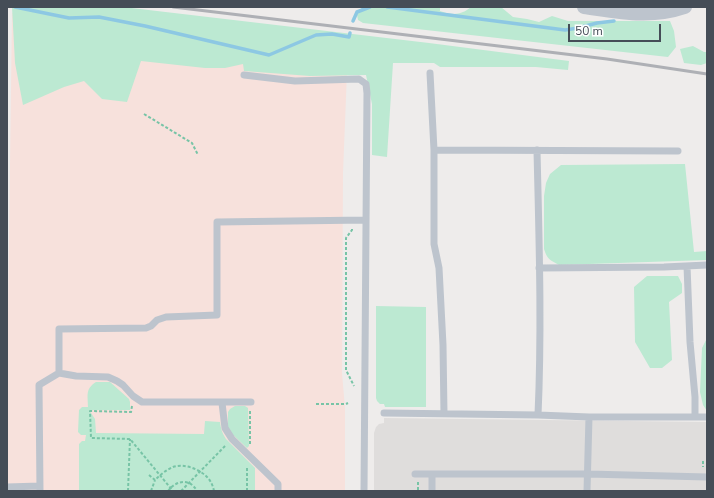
<!DOCTYPE html>
<html>
<head>
<meta charset="utf-8">
<style>
	body { margin:0 }
	#map { position:relative; width:714px; height:498px; overflow:hidden; background:#eeeceb; font-family:"Nunito Sans",sans-serif }
	canvas { display:block }
	.frame { position:absolute; inset:0; border:8px solid #454d57; pointer-events:none }
	.scale { position:absolute; left:568px; top:24px; width:93px; height:18px; box-sizing:border-box; border:2px solid #454d57; border-top:0; padding-left:5px; font-size:12px; line-height:14px; white-space:nowrap; color:#454d57; -webkit-text-stroke:3px #fff; paint-order:stroke }
</style>
</head>
<body>
<div id="map">
<canvas width="714" height="498"></canvas>
<div class="frame"></div>
<div class="scale">50 m</div>
</div>
<script>
const ctx = document.querySelector('canvas').getContext('2d');
ctx.lineJoin = 'round';
function paint(path, color) { ctx.fillStyle = color; ctx.fill(path, 'evenodd'); }
function stroke(path, color, width, dash) { ctx.strokeStyle = color; ctx.lineWidth = width; ctx.lineCap = dash ? 'butt' : 'round'; ctx.setLineDash(dash || []); ctx.stroke(path); }
paint(new Path2D(`
	M 384,418 L 707,422 L 707,491 L 374,491 L 374,433 L 376,427 L 379,424 L 384,423 Z`), '#dfdddc');
paint(new Path2D(`
	M 12,13 L 348,47 L 343,173 L 342,373 L 345,408 L 345,491 L 7,491 L 7,318 L 8,317 Z`), '#f7e1dc');
paint(new Path2D(`
	M 12,7 L 123,7 L 429,43 L 569,61 L 568,70 L 536,67 L 440,67 L 434,63 L 393,63 L 387,157 L 372,155 L 372,104 L 366,75 L 310,76 L 244,71 L 243,64 L 225,68 L 205,68 L 141,61 L 127,102 L 102,99 L 84,81 L 64,87 L 23,105 L 15,63 Z
	M 362,7 L 440,7 L 440,11 C 452,15 460,16 471,7 L 501,7 L 513,17 L 527,19 L 539,22 L 552,16 L 568,21 L 670,21 L 674,31 L 676,47 L 668,57 L 363,23 L 358,20 L 357,15 Z
	M 693,46 L 704,52 L 707,52 L 707,63 L 701,65 L 684,63 L 680,49 Z
	M 685,164 L 694,252 L 707,251 L 707,260 L 559,265 C 550,260 547,259 544,249 L 544,196 L 546,183 L 550,174 L 561,165 Z
	M 647,276 L 678,276 L 682,284 L 682,293 L 669,302 L 672,360 L 662,368 L 650,368 L 635,342 L 634,287 Z
	M 376,306 L 426,307 L 426,407 L 385,407 L 384,404 L 380,404 L 377,401 L 376,398 Z
	M 707,338 L 707,411 L 703,405 L 700,392 L 702,348 Z
	M 96,382 L 110,382 L 129,399 L 130,402 L 130,410 L 89,410 L 95,419 L 96,433 L 204,434 L 205,421 L 220,422 C 221,429 222,433 226,439 L 255,468 L 255,491 L 79,491 L 79,444 L 82,441 L 85,441 L 86,435 L 81,435 L 78,432 L 79,410 L 82,407 L 88,407 C 88,395 85,389 96,382 Z
	M 235,406 L 245,406 L 248,408 L 249,446 L 247,448 L 230,432 L 228,428 L 228,412 L 230,409 Z`), '#bce9d2');
stroke(new Path2D(`
	M 15,7 L 69,18 L 99,17 L 145,26 L 269,55 L 316,35 L 332,34 L 349,37 L 350,33
	M 387,7 L 395,8 L 395,7
	M 395,8 L 565,30 L 578,28 L 597,23 L 614,21
	M 353,21 L 357,12 L 370,7`), '#8dc8e3', 3.5);
stroke(new Path2D(`
	M 144,114 L 192,143 L 198,155
	M 352,229 L 352,230 L 346,238 L 346,370 L 354,386
	M 316,404 L 346,404 L 348,403
	M 132,406 L 131,412 L 90,411 L 91,438 L 130,439 L 173,491
	M 250,444 L 250,410
	M 703,461 L 703,467
	M 247,468 L 247,491
	M 149,475 L 155,480 C 160,475 166,470 173,467 C 184,463 199,469 207,477 C 211,481 213,486 214,491
	M 418,482 L 418,491
	M 128,491 L 130,439
	M 151,491 L 155,480
	M 168,491 C 176,480 190,478 197,491
	M 181,491 L 226,445`), '#77c4a6', 2, [3, 2]);
stroke(new Path2D(`
	M 430,73 L 434,150 L 434,244 L 439,268 L 443,345 L 444,414
	M 244,75 L 295,81 L 359,79 L 366,84 L 367,93 L 364,491
	M 434,150 L 678,151
	M 537,150 C 539,238 542,327 538,415
	M 687,266 L 690,342 L 695,397 L 695,417
	M 539,268 L 664,267 L 707,265
	M 59,373 L 59,329 L 146,328 L 151,326 L 157,320 L 166,317 L 217,315 L 217,222 L 366,220
	M 222,403 L 225,428 L 232,439 L 278,484 L 278,491
	M 384,413 L 538,415 L 589,417
	M 415,474 L 588,474 L 707,477
	M 7,487 L 40,486
	M 40,491 L 39,385 L 59,373 L 76,376 L 108,377 L 117,381 L 123,385 L 133,396 L 142,402 L 251,402
	M 432,491 L 432,474
	M 587,491 L 589,417 L 707,417`), '#bdc4cd', 7);
stroke(new Path2D(`
	M 584,7 C 619,12 650,19 685,7`), '#bdc4cd', 14);
stroke(new Path2D(`
	M 173,7 L 607,59 L 707,74`), '#aeb0b5', 3);
</script>
</body>
</html>
